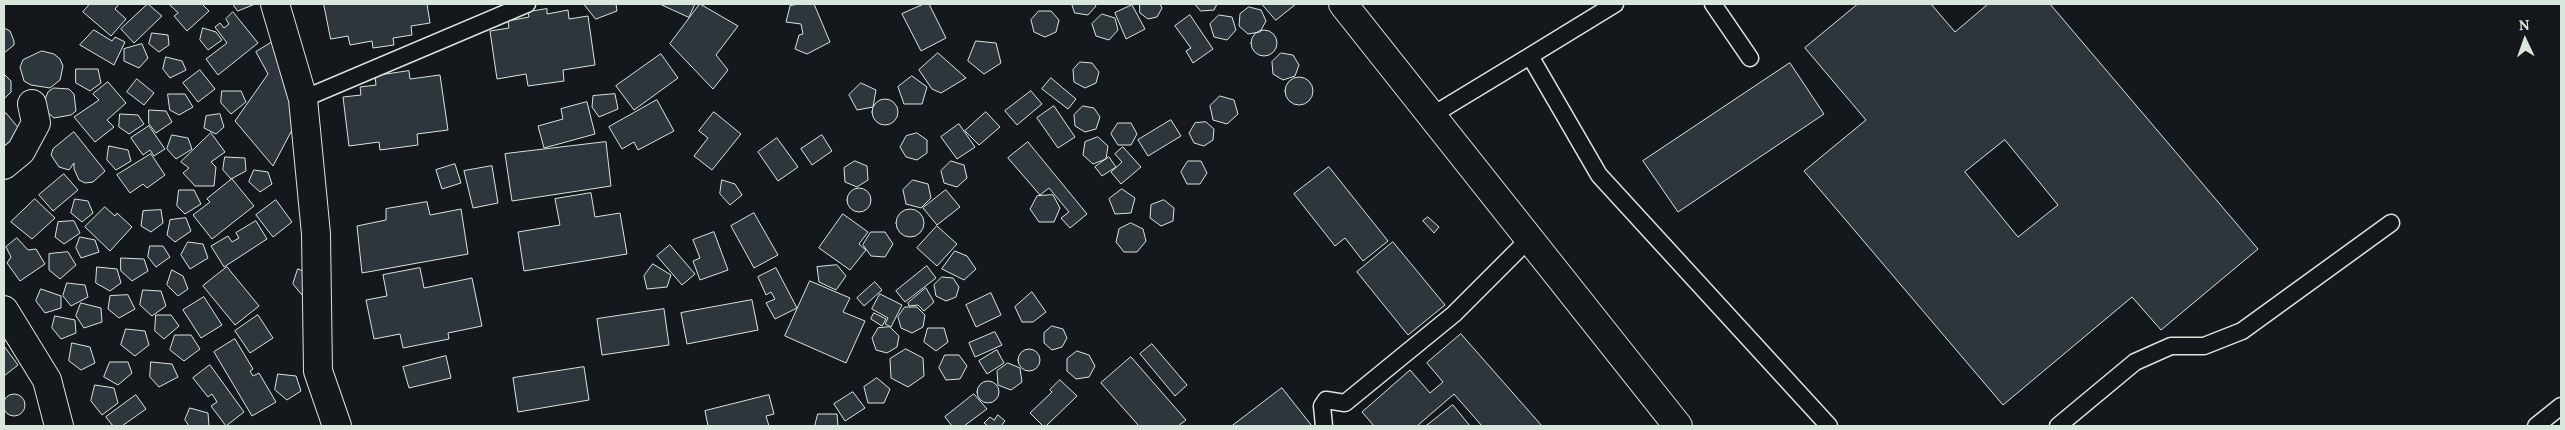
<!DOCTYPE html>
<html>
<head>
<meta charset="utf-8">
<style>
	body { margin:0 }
	#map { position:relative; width:2565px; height:430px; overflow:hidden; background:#14181c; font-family:Lora,serif }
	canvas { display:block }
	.frame { position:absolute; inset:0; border:5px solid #d8e6dc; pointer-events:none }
	.north { position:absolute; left:2500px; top:15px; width:50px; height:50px; -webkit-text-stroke:4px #14181c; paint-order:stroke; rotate:357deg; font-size:14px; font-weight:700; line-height:20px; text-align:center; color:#d8e6dc }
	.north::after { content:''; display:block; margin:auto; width:18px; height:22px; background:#d8e6dc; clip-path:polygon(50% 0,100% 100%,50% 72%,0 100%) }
</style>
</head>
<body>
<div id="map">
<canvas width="2565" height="430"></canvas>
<div class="frame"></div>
<div class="north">N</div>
</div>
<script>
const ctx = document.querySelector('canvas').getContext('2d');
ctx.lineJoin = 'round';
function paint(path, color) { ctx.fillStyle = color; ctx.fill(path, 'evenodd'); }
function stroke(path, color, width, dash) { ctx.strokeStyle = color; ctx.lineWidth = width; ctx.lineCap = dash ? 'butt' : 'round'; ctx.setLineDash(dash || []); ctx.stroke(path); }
const building = new Path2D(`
	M 90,4 L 119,4 L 115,9 L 126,19 L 111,36 L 83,12 Z
	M 148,4 L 162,16 L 134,43 L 121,29 Z
	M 169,4 L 202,4 L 209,11 L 187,31 L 174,16 L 178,13 Z
	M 233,4 L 255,4 L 238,11 Z
	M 324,4 L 427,4 L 430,23 L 411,26 L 412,35 L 393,38 L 394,45 L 373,48 L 372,41 L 350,45 L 348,36 L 331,39 Z
	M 584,4 L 616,4 L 617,11 L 596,19 Z
	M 660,4 L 695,4 L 689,17 Z
	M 700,4 L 738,26 L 716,55 L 728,70 L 713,89 L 670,44 Z
	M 799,4 L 814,4 L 830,42 L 807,54 L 795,49 L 799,35 L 803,34 L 801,24 L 786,22 L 790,6 Z
	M 924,4 L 929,4 L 946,38 L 921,51 L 902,14 Z
	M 1072,4 L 1095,4 L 1096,6 L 1088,15 L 1075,13 Z
	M 1140,4 L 1160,4 L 1162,8 L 1157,17 L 1148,19 L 1140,13 Z
	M 1195,4 L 1217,4 L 1214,10 L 1201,11 Z
	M 1262,4 L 1296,4 L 1276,20 Z
	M 1858,4 L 1931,4 L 1955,32 L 1988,4 L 2050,4 L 2258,249 L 2161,330 L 2132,297 L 2003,405 L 1804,171 L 1866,120 L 1805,48 ZM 2005,140 L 2058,205 L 2018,237 L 1965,172 Z
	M 1132,5 L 1145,29 L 1126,39 L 1115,13 Z
	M 1249,7 L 1261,10 L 1266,21 L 1260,32 L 1248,34 L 1239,26 L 1240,14 Z
	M 547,9 L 547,14 L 568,10 L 569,19 L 588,16 L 595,65 L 563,70 L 564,81 L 528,86 L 526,74 L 497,79 L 490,31 L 509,28 L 508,21 L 529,17 L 528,12 Z
	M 1039,11 L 1051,11 L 1059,20 L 1056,32 L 1045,37 L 1034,32 L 1031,20 Z
	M 233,12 L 258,43 L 218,75 L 206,59 L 227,43 L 215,27 L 220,23 L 224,28 L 229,24 L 226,19 Z
	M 1102,14 L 1115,18 L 1118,30 L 1109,40 L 1096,36 L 1092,24 Z
	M 1190,15 L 1213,49 L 1193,63 L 1186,51 L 1191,48 L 1175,26 Z
	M 1219,15 L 1232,17 L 1236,30 L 1227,40 L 1214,37 L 1210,24 Z
	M 4,28 L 10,31 L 14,41 L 14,45 L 4,53 Z
	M 203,28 L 216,32 L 222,40 L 208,50 L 200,40 Z
	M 94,30 L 112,41 L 115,37 L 125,42 L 114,65 L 80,45 Z
	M1251 43a13 13 0 1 1 26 0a13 13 0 1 1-26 0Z
	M 152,33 L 168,35 L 169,45 L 159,52 L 149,44 Z
	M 279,38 L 302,111 L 273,166 L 235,121 L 268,74 L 256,52 Z
	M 976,41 L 996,43 L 1001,63 L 984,74 L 968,61 Z
	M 142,44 L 148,58 L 139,68 L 124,61 L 124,49 Z
	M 42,51 L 54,54 L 60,59 L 63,66 L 60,80 L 50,88 L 31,85 L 24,81 L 20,67 L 23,60 Z
	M 938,53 L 966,78 L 941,93 L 932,89 L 919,70 Z
	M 1281,53 L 1293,55 L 1299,65 L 1295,76 L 1283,80 L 1273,74 L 1272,62 Z
	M 661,54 L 678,78 L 634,110 L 616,86 Z
	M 166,57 L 182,61 L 186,70 L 170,78 L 163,69 Z
	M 1080,62 L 1092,63 L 1099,72 L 1096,83 L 1085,88 L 1074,82 L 1073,70 Z
	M 1790,63 L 1824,114 L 1678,212 L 1643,161 Z
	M 76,69 L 98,69 L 101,83 L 90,91 L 76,83 Z
	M 200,70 L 215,89 L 198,102 L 183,83 Z
	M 409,71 L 410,79 L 440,75 L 448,130 L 417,134 L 418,145 L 380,150 L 379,142 L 349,146 L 343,97 L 361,95 L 360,87 L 376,85 L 375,76 Z
	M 4,74 L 11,81 L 11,92 L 4,99 Z
	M 912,76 L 927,87 L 922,104 L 904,104 L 898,87 Z
	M1285 91a14 14 0 1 1 28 0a14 14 0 1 1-28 0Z
	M 1051,78 L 1076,99 L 1068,109 L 1042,89 Z
	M 137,79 L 154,93 L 144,105 L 127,92 Z
	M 108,82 L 126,103 L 107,120 L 114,127 L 95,142 L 74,117 L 99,100 L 93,94 Z
	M 861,83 L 876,90 L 873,107 L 857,110 L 849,95 Z
	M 54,88 L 69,89 L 74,94 L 76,111 L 71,115 L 54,118 L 47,112 L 43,104 L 48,92 Z
	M 222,91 L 241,91 L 246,102 L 231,114 L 221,103 Z
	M 1031,91 L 1042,104 L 1017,125 L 1005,111 Z
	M 168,94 L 185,94 L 193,107 L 179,115 L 170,110 Z
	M 615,94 L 618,109 L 599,117 L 592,107 L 593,96 Z
	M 1220,96 L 1234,100 L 1238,114 L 1227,124 L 1213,120 L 1210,106 Z
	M872 112a13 13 0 1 1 26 0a13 13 0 1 1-26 0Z
	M 657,100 L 674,131 L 638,150 L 634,142 L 622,149 L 609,127 Z
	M 587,102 L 595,134 L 544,148 L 538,126 L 563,119 L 561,109 Z
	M 1054,106 L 1075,137 L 1058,148 L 1037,118 Z
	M 1083,106 L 1094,108 L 1100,117 L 1096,129 L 1085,132 L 1075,126 L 1074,115 Z
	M 149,110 L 166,111 L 172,122 L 156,133 L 149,124 Z
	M 714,112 L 741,134 L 712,170 L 694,156 L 708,138 L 699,131 Z
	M 986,112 L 1000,127 L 979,145 L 965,131 Z
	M 6,113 L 26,137 L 4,154 L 4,115 Z
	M 120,114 L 138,115 L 144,124 L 129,134 L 119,127 Z
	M 220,114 L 224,127 L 216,134 L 204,128 L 206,116 Z
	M 1171,120 L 1181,136 L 1148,156 L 1138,140 Z
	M 1206,122 L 1214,129 L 1213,140 L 1204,146 L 1194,143 L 1189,133 L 1195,123 Z
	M 1118,123 L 1131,123 L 1137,134 L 1131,145 L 1118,145 L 1111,134 Z
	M 959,124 L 975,147 L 957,159 L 941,137 Z
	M 149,126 L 165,149 L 154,156 L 150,150 L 143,155 L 131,138 Z
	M 74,132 L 105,171 L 93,182 L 85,183 L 79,180 L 74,169 L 74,163 L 69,170 L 59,167 L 51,155 L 53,149 Z
	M 211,133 L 225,152 L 211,162 L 216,167 L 214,186 L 195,186 L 183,173 L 189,168 L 181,162 Z
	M 917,133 L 927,140 L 927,153 L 917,160 L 906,157 L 900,147 L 906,136 Z
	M 172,135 L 188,138 L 192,149 L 176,159 L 167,149 Z
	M 822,135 L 832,151 L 812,165 L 801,149 Z
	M 1098,137 L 1108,146 L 1106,159 L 1093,164 L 1083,155 L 1085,142 Z
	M 777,138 L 798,167 L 778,181 L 758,152 Z
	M 606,142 L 611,186 L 512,201 L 505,154 Z
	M 1028,142 L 1087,214 L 1070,228 L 1061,218 L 1069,212 L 1049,188 L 1040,195 L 1008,158 Z
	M 109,146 L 128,150 L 131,161 L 116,170 L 107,160 Z
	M 1123,147 L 1141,167 L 1121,184 L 1111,172 L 1122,162 L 1115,154 Z
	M 151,154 L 165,175 L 147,188 L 143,184 L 130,193 L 117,175 Z
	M 225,157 L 245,158 L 246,171 L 231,179 L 223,170 Z
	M 1109,157 L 1116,167 L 1102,176 L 1095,167 Z
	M 855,161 L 867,166 L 868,180 L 857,187 L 845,182 L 844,168 Z
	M 951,161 L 964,165 L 967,178 L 957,187 L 944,183 L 941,171 Z
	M 1188,161 L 1201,161 L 1207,173 L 1200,184 L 1187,184 L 1181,172 Z
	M 455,164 L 461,183 L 442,189 L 436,170 Z
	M 492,166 L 498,203 L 473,208 L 464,171 Z
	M 1329,167 L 1388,241 L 1363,261 L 1345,238 L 1335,246 L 1294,194 Z
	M 254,170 L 268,172 L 272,184 L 260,192 L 249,182 Z
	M 64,174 L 78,190 L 53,211 L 39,195 Z
	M 232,179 L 254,206 L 212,239 L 193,215 L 210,202 L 207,199 Z
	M 722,180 L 735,184 L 742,195 L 730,205 L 720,194 Z
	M 913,180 L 928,184 L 931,198 L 921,208 L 906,204 L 903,190 Z
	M847 200a12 12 0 1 1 24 0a12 12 0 1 1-24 0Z
	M 1122,189 L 1135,198 L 1131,213 L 1115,214 L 1109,199 Z
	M 179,190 L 194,190 L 201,204 L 185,214 L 177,206 Z
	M 946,190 L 960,207 L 937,225 L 923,208 Z
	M 591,193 L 595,217 L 620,213 L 627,254 L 524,271 L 518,232 L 560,225 L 555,199 Z
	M 1053,195 L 1060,208 L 1054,222 L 1039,222 L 1030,209 L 1037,196 Z
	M 35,199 L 55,218 L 32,239 L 11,222 Z
	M 75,199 L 88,201 L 93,213 L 82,222 L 71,213 Z
	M 276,200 L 292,222 L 273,237 L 256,215 Z
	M 1164,200 L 1174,208 L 1173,221 L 1161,226 L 1150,218 L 1151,205 Z
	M 427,202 L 430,215 L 461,209 L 468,254 L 362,273 L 357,226 L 386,220 L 386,209 Z
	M 105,207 L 115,216 L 117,213 L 132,227 L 110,251 L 85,227 Z
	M896 223a14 14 0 1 1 28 0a14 14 0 1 1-28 0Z
	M 161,210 L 163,223 L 151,232 L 141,226 L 143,211 Z
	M 754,213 L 778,255 L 754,268 L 731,226 Z
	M 843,214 L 868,232 L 859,244 L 866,250 L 850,270 L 819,248 Z
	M 1428,217 L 1439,227 L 1434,233 L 1423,221 Z
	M 186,218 L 191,231 L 175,242 L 167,235 L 170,220 Z
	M 74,221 L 80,233 L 64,244 L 55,237 L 58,222 Z
	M 256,221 L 267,239 L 224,267 L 211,246 L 228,236 L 232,242 L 239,238 L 236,233 Z
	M 1131,223 L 1143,229 L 1146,241 L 1137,252 L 1124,252 L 1116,242 L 1119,229 Z
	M 937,226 L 957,244 L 937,266 L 917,248 Z
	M 714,232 L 728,270 L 700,280 L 693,261 L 700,258 L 693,240 Z
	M 871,232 L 885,232 L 893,244 L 885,257 L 871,256 L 863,245 Z
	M 80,237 L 95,240 L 99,252 L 81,258 L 76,248 Z
	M 17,238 L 28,250 L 36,249 L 45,264 L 20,281 L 7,263 L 11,257 L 6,247 Z
	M 188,242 L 203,244 L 208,258 L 190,269 L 181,255 Z
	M 1393,242 L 1445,305 L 1408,335 L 1357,272 Z
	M 670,245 L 695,274 L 682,285 L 657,256 Z
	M 150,246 L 163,246 L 170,257 L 156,267 L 148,257 Z
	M 955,251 L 967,256 L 976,269 L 964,280 L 942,269 Z
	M 68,252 L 76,265 L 60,279 L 49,270 L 49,254 Z
	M 121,258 L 144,259 L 148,271 L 132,281 L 121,271 Z
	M 653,264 L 671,275 L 667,287 L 647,289 L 644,276 Z
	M 837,265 L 846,276 L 836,290 L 819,282 L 817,267 Z
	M 927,266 L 936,278 L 905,302 L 896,291 Z
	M 97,267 L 117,269 L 121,283 L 110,291 L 96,283 Z
	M 227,267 L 259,306 L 235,325 L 203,286 Z
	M 420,268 L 424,288 L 472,278 L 482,326 L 448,333 L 449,339 L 403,348 L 400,334 L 374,339 L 366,300 L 387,296 L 383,275 Z
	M 776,268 L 797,308 L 775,319 L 766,303 L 775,299 L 771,292 L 766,295 L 758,277 Z
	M 298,269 L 313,275 L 315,289 L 302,295 L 293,284 Z
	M 172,270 L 183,276 L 188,289 L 178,296 L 167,285 Z
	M 942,277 L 953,278 L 959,287 L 956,297 L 946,301 L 936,296 L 934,285 Z
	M 810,281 L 850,298 L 843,312 L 865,321 L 846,363 L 785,336 Z
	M 875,282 L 882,290 L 864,306 L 857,298 Z
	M 67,283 L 85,285 L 88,297 L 71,306 L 63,296 Z
	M 926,288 L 934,302 L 924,311 L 918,305 L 909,306 L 908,303 Z
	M 41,289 L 61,296 L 61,308 L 45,313 L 36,301 Z
	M 143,290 L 161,291 L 166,306 L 152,316 L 140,305 Z
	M 1032,292 L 1046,312 L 1033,322 L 1022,322 L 1015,307 Z
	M 991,293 L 1001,315 L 976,327 L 966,305 Z
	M 880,294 L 902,305 L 891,327 L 885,324 L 888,318 L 872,309 Z
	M 128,295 L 135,309 L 119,318 L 108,309 L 110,296 Z
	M 204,297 L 222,325 L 201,338 L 183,310 Z
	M 752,300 L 758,330 L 687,344 L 681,313 Z
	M 81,303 L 101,308 L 102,322 L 84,328 L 76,316 Z
	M 905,307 L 917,307 L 925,315 L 923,327 L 912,333 L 901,328 L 898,317 Z
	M 664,309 L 669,345 L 602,355 L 597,319 Z
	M 874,313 L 886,319 L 882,326 L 871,319 Z
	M 156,315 L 171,315 L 179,326 L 164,339 L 155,331 Z
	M 258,315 L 273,338 L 250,353 L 235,331 Z
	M 55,316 L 75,320 L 76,333 L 61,339 L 52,328 Z
	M 1052,326 L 1063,329 L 1067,338 L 1062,347 L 1052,350 L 1044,343 L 1044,333 Z
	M 890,327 L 899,336 L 897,347 L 887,353 L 876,350 L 872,338 L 878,328 Z
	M 928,328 L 944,328 L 948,342 L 936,351 L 924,342 Z
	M 126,329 L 145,331 L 149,345 L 135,356 L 121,345 Z
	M 995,332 L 1002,345 L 975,357 L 969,343 Z
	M 1461,334 L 1542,426 L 1482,426 L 1454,394 L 1417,426 L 1374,426 L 1362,412 L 1410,370 L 1430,393 L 1443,382 L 1427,363 Z
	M 175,335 L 191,335 L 200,349 L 184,361 L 170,350 Z
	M 235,339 L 253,369 L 250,371 L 253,376 L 259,373 L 276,402 L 252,416 L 214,352 Z
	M 72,343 L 90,347 L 95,363 L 81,370 L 69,361 Z
	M 1152,344 L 1187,385 L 1175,396 L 1140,354 Z
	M 4,346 L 18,365 L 4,376 Z
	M1018 360a11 11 0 1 1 22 0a11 11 0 1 1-22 0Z
	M 906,349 L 923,358 L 924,376 L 908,387 L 891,378 L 890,359 Z
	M 997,350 L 1004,363 L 987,374 L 979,361 Z
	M 1077,351 L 1089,355 L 1095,366 L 1089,377 L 1076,379 L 1067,371 L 1067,359 Z
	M 945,355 L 959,355 L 967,366 L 960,379 L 946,380 L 939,368 Z
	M 446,356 L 451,378 L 409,388 L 403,367 Z
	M 1131,357 L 1186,420 L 1178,426 L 1139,426 L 1101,383 Z
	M 110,362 L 128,362 L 132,373 L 118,385 L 104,377 Z
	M 151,362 L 172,364 L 178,377 L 159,387 L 150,377 Z
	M 1008,363 L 1020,368 L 1022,382 L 1011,390 L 998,385 L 997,371 Z
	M 210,365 L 244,412 L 226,426 L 211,406 L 217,402 L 212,394 L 208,397 L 193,378 Z
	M 584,367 L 589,400 L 518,412 L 513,378 Z
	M 278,374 L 296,376 L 301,391 L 287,400 L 275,390 Z
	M 877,378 L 890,389 L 884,403 L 868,403 L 864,387 Z
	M 1060,380 L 1077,396 L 1046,426 L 1043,426 L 1030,413 L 1052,392 L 1050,390 Z
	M977 392a11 11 0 1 1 22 0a11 11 0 1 1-22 0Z
	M 95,385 L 114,388 L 118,403 L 102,415 L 91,401 Z
	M 1282,388 L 1312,426 L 1232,426 Z
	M 853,392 L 865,408 L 845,421 L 834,404 Z
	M3 405a11 11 0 1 1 22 0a11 11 0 1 1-22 0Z
	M 974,394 L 987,409 L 964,426 L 952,426 L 945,417 Z
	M 136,395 L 146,409 L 122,426 L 113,426 L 106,417 Z
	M 769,395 L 774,414 L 766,416 L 769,426 L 708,426 L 705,411 Z
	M 1453,405 L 1470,426 L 1426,426 Z
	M 190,408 L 208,413 L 209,426 L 189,426 L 185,420 Z
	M 818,414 L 837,414 L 838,426 L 815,426 Z
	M 998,415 L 1005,421 L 1001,426 L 988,426 L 984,423 L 990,417 L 994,420 Z`);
paint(building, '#2c363c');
stroke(building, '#d8e6dc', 1);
const service = new Path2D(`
	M 1615,4 L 1530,56 L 1599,175 L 1829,426
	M 1713,4 L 1750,58
	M 303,99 L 527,4
	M 1431,116 L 1530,56
	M 1324,426 L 1322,406 L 1326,400 L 1345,403 L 1454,314 L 1528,240
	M 2058,426 L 2135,362 L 2171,346 L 2204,346 L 2242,331 L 2391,223
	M 2536,426 L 2561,406`);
const minor = new Path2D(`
	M 275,4 L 303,99 L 316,234 L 318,371 L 337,426
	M 1343,4 L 1678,426
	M 4,165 L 21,151 L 36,123 L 32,104
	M 4,310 L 47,380 L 59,426`);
stroke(service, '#d8e6dc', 19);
stroke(minor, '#d8e6dc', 30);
stroke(service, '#14181c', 16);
stroke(minor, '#14181c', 28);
</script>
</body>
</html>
